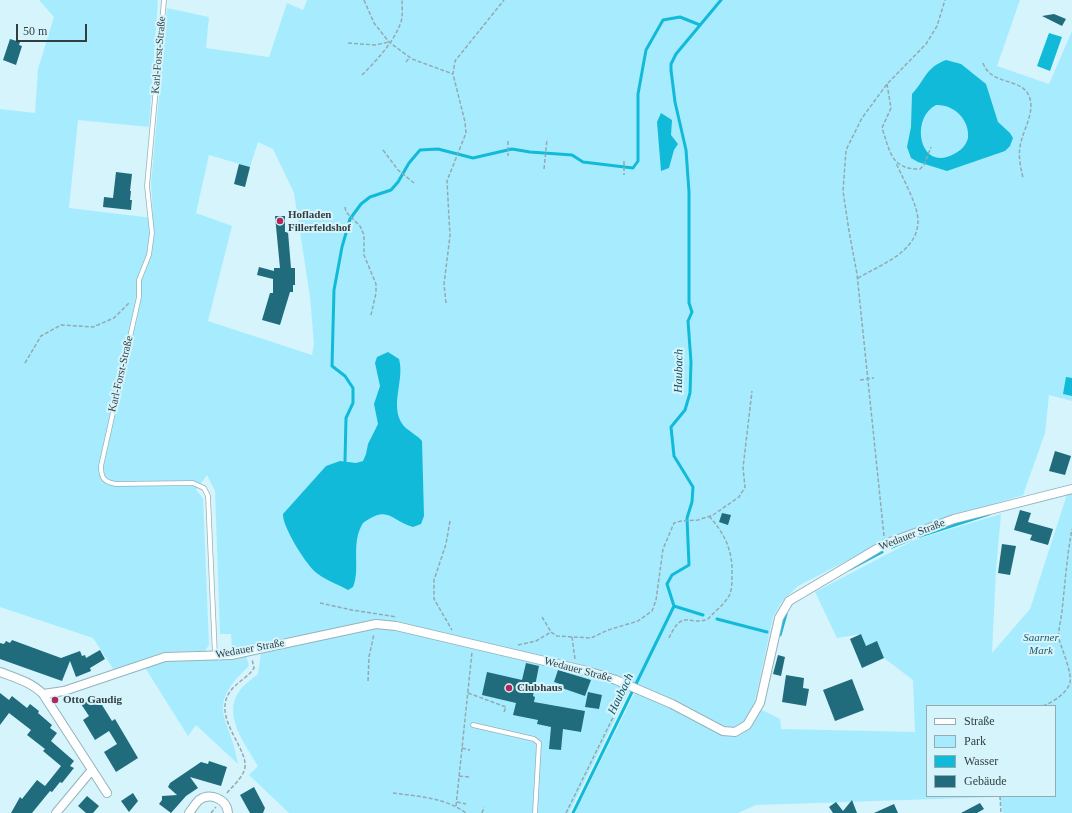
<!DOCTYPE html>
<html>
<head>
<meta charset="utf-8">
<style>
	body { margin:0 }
	#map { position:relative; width:1072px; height:813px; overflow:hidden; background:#d6f4fc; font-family:Georgia,serif }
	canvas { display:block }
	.legend { position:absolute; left:926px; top:705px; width:130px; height:92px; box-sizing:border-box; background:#d6f4fc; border:1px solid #94abb1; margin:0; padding:5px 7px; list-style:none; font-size:12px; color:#323e41 }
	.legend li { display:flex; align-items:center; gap:8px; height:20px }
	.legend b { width:20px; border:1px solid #94abb1 }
	.scale { position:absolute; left:16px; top:24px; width:71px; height:18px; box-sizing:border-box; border:2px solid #323e41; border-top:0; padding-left:5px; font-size:12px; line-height:14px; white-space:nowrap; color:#323e41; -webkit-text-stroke:3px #d6f4fc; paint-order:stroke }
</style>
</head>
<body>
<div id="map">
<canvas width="1072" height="813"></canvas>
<ul class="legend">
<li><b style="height:5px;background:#fff"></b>Straße</li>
<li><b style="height:11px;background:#a7ecfe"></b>Park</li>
<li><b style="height:11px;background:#11bad9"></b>Wasser</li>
<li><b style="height:11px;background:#206c7d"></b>Gebäude</li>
</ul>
<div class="scale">50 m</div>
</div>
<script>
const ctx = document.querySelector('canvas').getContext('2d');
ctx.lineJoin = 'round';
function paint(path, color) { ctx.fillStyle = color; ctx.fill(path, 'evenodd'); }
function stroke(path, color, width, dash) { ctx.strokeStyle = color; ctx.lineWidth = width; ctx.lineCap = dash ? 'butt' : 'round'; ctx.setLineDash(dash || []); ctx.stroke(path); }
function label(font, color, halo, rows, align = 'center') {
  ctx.font = font + ' Georgia,serif'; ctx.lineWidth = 4; ctx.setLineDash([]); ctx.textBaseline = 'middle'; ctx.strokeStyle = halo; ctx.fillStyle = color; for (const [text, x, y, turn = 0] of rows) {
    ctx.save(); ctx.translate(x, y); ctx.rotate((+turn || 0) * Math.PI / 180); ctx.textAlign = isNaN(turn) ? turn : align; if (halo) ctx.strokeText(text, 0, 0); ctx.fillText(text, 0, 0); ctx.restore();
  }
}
paint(new Path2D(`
	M 39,0 L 158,0 L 149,127 L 78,120 L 69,208 L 153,218 L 151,183 L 167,8 L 209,17 L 206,48 L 269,57 L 287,3 L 303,10 L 307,0 L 1020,0 L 997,66 L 1049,84 L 1072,31 L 1072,401 L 1049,395 L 1045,433 L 1023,495 L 914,529 L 881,543 L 798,586 L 782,601 L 773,617 L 754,706 L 780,719 L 781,729 L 915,732 L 913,680 L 884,658 L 877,642 L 866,646 L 861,634 L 837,638 L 815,592 L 914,540 L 1001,514 L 996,570 L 992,653 L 1030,609 L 1070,485 L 1072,485 L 1072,813 L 1003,813 L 999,797 L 996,797 L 756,805 L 738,813 L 575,813 L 638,686 L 633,683 L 569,813 L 289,813 L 249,775 L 258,766 C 246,746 223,716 238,693 C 242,686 252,679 258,674 L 261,653 L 374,629 L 376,620 L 232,649 L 231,634 L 220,634 L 215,491 L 207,475 L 196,490 L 203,498 L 209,645 L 205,651 L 163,652 L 114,670 L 93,638 L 0,607 L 0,109 L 35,113 L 38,69 L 54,17 ZM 258,142 L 273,149 L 294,193 L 310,297 L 314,344 L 312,355 L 208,321 L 232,226 L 196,213 L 209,155 L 250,167 ZM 927,706 L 1055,706 L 1055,796 L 927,796 Z
	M 246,655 L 249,666 C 203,709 231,716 238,764 L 196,725 L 188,736 L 144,666 L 162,660 Z`), '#a7ecfe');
paint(new Path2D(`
	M 1049,33 L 1062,37 L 1050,71 L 1037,66 Z
	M 946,60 L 961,64 L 986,84 L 998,122 L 1010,133 L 1013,138 L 1010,146 L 1005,151 L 947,171 L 918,162 L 911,158 L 907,147 L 911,127 L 912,94 C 926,79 925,68 946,60 ZM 936,105 C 954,104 970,120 968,138 C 966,146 960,151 954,154 C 920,173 909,119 936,105 Z
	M 661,113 L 672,120 L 671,135 L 678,144 L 674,150 L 669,168 L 661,171 L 657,122 Z
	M 388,352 L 399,359 C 405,380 389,406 403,425 C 408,431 417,435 422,441 L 424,516 L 421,524 L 413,527 C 391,521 389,504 363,523 C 350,544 361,568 353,587 L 348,590 C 338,584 327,581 318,574 C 307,567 282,526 283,514 L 326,466 L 340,461 L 356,463 L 363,461 L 366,454 L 368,444 L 378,424 L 374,404 L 380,386 L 375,363 L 377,357 Z
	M 1066,377 L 1072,378 L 1072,396 L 1063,394 Z`), '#11bad9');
stroke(new Path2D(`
	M 345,461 L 346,418 L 353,403 L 353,388 L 345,376 L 332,366 L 334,290 L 342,247 L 350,219 L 361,204 L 370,197 L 391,190 L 398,182 L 409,163 L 420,150 L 438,149 L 473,158 L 512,149 L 530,152 L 572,155 L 583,162 L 633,168 L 638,161 L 638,94 L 646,50 L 663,20 L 680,17 L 700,25
	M 920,536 L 989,514
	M 892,547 L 911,539
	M 850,569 L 882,552
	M 674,606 L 703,615
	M 717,619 L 767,632
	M 780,635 L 786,614
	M 573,813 L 674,606 L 667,584 L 672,575 L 689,565 L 687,518 L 692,502 L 693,487 L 674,456 L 671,427 L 685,410 L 690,393 L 691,362 L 688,321 L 692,312 L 689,303 L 689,192 L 686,150 L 675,102 L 671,70 L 671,64 L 676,54 L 721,0`), '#11bad9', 3);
paint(new Path2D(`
	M 1054,14 L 1066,19 L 1062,26 L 1042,16 Z
	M 10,39 L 20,42 L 19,45 L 22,46 L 16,65 L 3,60 Z
	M 239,164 L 250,167 L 245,187 L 234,184 Z
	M 116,172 L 132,174 L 130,191 L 131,191 L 130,200 L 132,200 L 131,210 L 103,207 L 104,197 L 113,198 Z
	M 275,216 L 285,216 L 285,232 L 288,232 L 291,268 L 295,268 L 295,285 L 293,285 L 293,292 L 290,292 L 280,325 L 262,320 L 270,293 L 273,293 L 273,279 L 257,275 L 259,267 L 274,271 L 274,268 L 280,268 Z
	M 1055,451 L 1071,456 L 1065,475 L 1049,471 Z
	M 1020,510 L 1031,513 L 1028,522 L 1053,529 L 1048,545 L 1030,540 L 1032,535 L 1014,530 Z
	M 722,513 L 731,515 L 728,525 L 719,522 Z
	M 1002,544 L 1016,546 L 1010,575 L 998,573 Z
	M 861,634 L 866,646 L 877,641 L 884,658 L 862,668 L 850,639 Z
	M 12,640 L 61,658 L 80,651 L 82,656 L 85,655 L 86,658 L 100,650 L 105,659 L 90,668 L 91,671 L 76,677 L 70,661 L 62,681 L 0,659 L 0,643 L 4,644 L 6,641 L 10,643 Z
	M 778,655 L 785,657 L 781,676 L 773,674 Z
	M 526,663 L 539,666 L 533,696 L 535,697 L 534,702 L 585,711 L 581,732 L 563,729 L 561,750 L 549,749 L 551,727 L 537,724 L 538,720 L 513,715 L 516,703 L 482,695 L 487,672 L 522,680 Z
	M 558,670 L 591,680 L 585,696 L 562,688 L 563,685 L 554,682 Z
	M 786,675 L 804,678 L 803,688 L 809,689 L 806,706 L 782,702 Z
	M 852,679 L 864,710 L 835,721 L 823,690 Z
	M 588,692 L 602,695 L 599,709 L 585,707 Z
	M 0,693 L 9,700 L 12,696 L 27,708 L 30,704 L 39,711 L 38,713 L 52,725 L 50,728 L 57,733 L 51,741 L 74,761 L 70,766 L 74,768 L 62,783 L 60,782 L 52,792 L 50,791 L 32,813 L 11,813 L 20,797 L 22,799 L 37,780 L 45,786 L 61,766 L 43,751 L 45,749 L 27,735 L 31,730 L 9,713 L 0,725 Z
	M 89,699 L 92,704 L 99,700 L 112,721 L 115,719 L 138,758 L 116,772 L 104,752 L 117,744 L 109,731 L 95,740 L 83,720 L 89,716 L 81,704 Z
	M 209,761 L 227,767 L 221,786 L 190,777 L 198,788 L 186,796 L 171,813 L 159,804 L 162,800 L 162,796 L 177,795 L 168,787 L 170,783 L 201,762 L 208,764 Z
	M 254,787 L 265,808 L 263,813 L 250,813 L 240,795 Z
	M 133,793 L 138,801 L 129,812 L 121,801 Z
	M 87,796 L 99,806 L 93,813 L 86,813 L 78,806 Z
	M 852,800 L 857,813 L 833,813 L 829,807 L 836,802 L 843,811 Z
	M 980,803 L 984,809 L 977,813 L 961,813 Z
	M 894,804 L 898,813 L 874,813 Z`), '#206c7d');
const lane = new Path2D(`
	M 164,0 L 147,186 L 152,233 L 149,255 L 139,280 L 139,297 L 101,466 C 101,478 104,482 116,484 L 193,483 L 204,488 L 208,496 L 215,656
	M 473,725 L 534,739 L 539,743 L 535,813`);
const street = new Path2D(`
	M 0,672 C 16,678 31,682 43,694 L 107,793
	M 43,694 L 64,691 L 165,657 L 231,655 L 376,624 L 396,626 L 587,671 L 616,680 L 672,704 L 723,731 L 735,732 L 747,725 L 760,703 L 779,618 L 789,601 L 885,544 L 954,519 L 1072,489
	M 56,813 L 91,771
	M 189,813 C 192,809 195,804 199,800 C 210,792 227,799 228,813`);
stroke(lane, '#96b2ba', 5.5);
stroke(street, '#96b2ba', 10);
stroke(new Path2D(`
	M 364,0 L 374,23 L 389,42 L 412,59 L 453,74
	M 348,43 L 375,45 L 389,42
	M 406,62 L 410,57
	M 983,63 C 991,86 1021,77 1029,96 C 1036,112 1022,131 1020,147 C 1018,157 1021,168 1023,178
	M 362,75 C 377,60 394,42 401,22 C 403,15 402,7 402,0
	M 887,84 L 891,108 L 882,128 C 890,151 891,170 920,169 L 924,165 L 931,147
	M 508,141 L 508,156
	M 383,150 L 398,170 L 414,183
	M 624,161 L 624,175
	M 544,169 L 547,139
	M 345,207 L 346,212 L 360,226 L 364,235 L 364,255 L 376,284 L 376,293 L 371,315
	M 858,278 C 880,265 918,252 918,221 C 918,205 903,179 896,163
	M 446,303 L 444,284 L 450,236 L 447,181 L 466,133 L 465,122 L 453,74 L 455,61 L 504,0
	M 25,363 L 41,336 L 61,325 L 93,327 L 114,318 L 130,302
	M 860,380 L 874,378
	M 450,521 L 446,544 L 434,580 L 434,599 L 452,630
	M 884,536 L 857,274 L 849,231 L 843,191 L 846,150 L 862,118 L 887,84 L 926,44 L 937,26 L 945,0
	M 320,603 L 352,610 L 397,617
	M 542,617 L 551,632
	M 572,637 L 575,659
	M 669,638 C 683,607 690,627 708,619 C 715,611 725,604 730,594 C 732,588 732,581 732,575 C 733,551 725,534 709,516
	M 518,645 L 536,641 L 551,632 L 557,636 L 591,638 L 608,630 L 638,621 L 652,611 L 656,600 L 663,549 L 674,523 L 681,521 L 698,520 L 713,515 L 739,497 L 745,487 L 743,468 L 752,391
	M 368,681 L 369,657 L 374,634
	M 468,693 L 506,707 L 504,712
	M 1043,706 C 1053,702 1066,694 1070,683 C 1072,672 1062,650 1059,639 C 1058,630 1061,620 1062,611 C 1065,583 1067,556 1072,529
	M 462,748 L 470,750
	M 459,776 L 469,777
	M 227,793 C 232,787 241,779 244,771 C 252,752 214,721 228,695 C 234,683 247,679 254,668 L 252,659
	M 393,793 C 417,796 446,798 466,813
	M 1000,796 L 1001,813
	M 457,802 L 466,804
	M 456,806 L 472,652
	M 211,813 L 216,807
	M 482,813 L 484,807
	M 566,813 L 625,693`), '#92a9af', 1.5, [4, 2]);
stroke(lane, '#fff', 4);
stroke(street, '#fff', 8);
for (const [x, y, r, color] of [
	[280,221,4,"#b42557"],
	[509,688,4,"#b42557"],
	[55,700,4,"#b42557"]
]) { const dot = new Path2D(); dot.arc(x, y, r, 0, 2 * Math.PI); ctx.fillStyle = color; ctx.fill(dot); stroke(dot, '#d6f4fc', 1.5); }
label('11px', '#323e41', '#d6f4fc', [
	["Karl-Forst-Straße",159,55,-85],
	["Karl-Forst-Straße",121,374,-77],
	["Wedauer Straße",912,535,-21],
	["Wedauer Straße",250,649,-10],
	["Wedauer Straße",578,670,15]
]);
label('bold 11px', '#323e41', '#d6f4fc', [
	["Hofladen",288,215],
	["Fillerfeldshof",288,228],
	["Clubhaus",517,688],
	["Otto Gaudig",63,700]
], 'left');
label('italic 11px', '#1f5966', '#d6f4fc', [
	["Saarner",1041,638],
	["Mark",1041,651]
]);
label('italic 12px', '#175360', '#d6f4fc', [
	["Haubach",679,371,-89],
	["Haubach",621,694,-64]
]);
</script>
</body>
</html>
